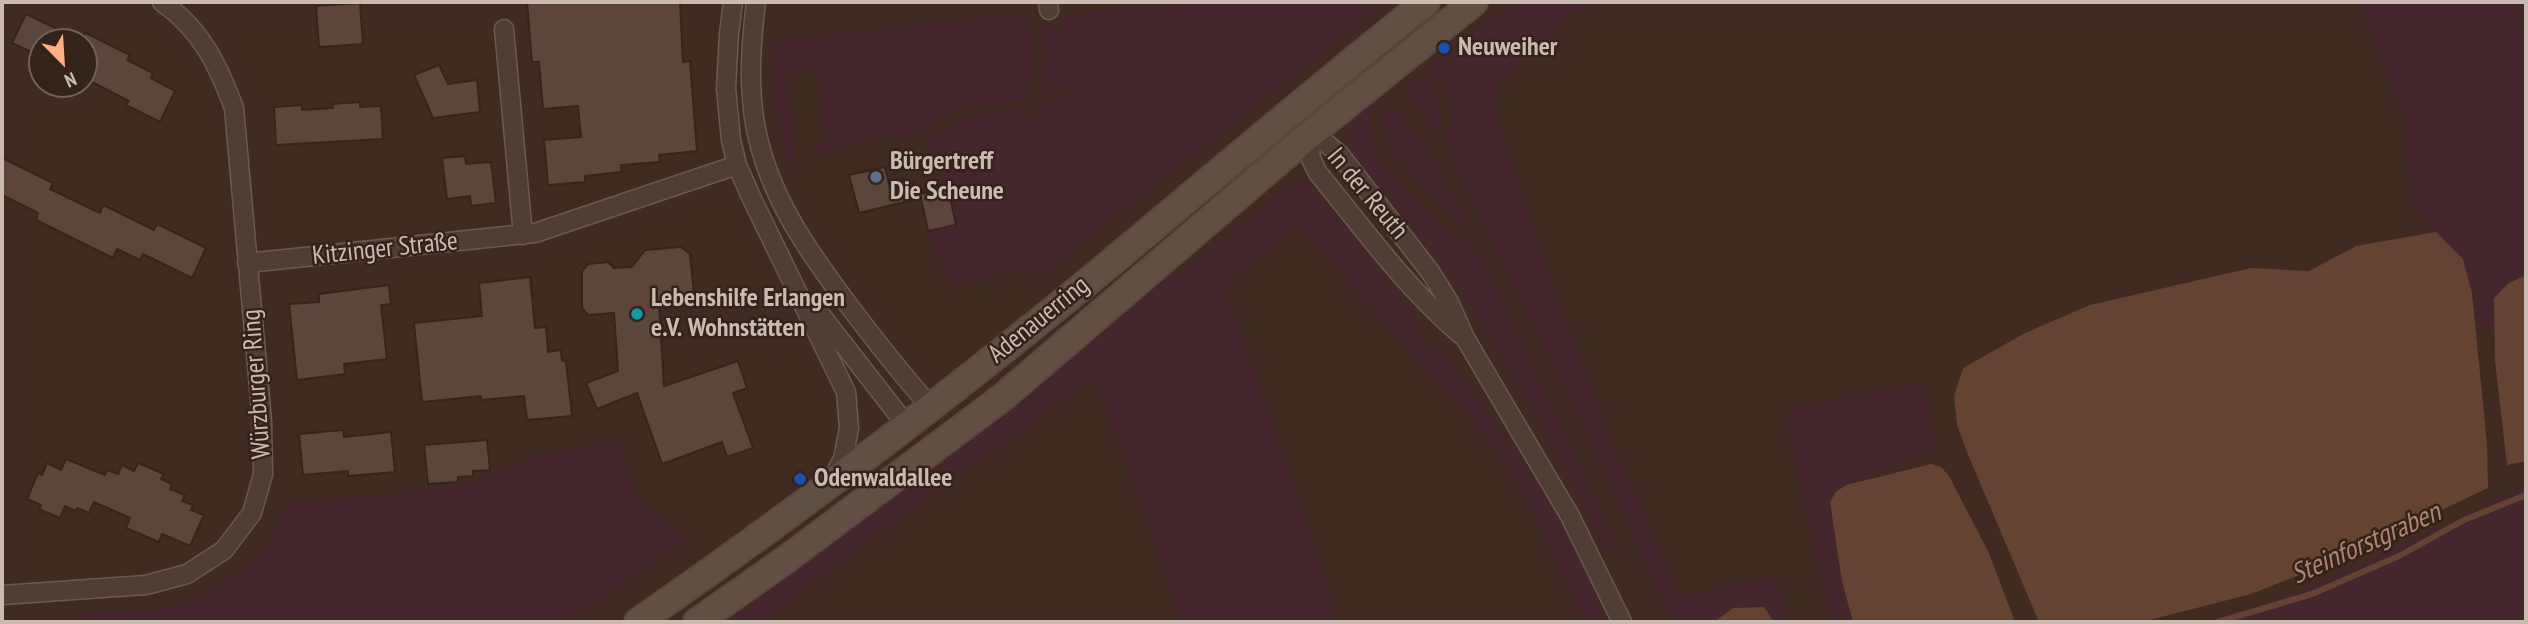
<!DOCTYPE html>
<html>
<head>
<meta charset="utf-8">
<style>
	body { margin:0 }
	#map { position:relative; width:2528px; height:624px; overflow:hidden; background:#3f2b22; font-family:"PT Sans Narrow",sans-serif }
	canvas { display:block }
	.frame { position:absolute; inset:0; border:4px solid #cabbb2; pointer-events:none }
	.north { position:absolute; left:28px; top:28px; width:70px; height:70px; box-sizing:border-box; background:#34231b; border:2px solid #706057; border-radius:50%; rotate:156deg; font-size:19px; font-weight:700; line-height:28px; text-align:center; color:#cabbb2 }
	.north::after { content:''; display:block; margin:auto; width:24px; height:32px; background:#feaf83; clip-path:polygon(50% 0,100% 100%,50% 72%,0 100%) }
</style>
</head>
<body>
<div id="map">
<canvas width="2528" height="624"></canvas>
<div class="frame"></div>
<div class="north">N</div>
</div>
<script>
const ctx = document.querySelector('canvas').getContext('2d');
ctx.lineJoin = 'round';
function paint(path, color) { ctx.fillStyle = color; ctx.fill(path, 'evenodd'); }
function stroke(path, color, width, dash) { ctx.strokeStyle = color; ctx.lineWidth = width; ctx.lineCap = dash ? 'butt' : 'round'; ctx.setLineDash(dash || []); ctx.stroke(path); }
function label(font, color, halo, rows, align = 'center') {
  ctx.font = font + ' "PT Sans Narrow",sans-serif'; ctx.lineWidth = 5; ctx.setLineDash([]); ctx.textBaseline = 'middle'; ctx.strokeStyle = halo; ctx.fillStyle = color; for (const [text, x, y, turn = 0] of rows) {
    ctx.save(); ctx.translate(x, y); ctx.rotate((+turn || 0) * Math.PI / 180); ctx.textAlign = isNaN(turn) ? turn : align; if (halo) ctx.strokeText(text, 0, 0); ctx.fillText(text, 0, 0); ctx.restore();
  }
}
paint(new Path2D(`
	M 1197,2 L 1387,2 L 1039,277 L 1021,268 L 953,286 L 928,231 L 956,225 L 948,188 L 940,189 L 927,137 L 972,117 L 1018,108 L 1024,120 L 1036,116 L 1036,105 L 1076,92 L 1073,83 L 1039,96 L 1044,66 L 1042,28 L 1053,26 L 1054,32 L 1064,30 L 1062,15 Z
	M 1512,2 L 1588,2 L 1498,83 L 1493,106 L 1550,282 L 1619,460 L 1681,596 L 1776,577 L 1788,622 L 1774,622 L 1764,607 L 1733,608 L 1714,622 L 1672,622 L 1609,481 L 1445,142 C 1461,109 1449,93 1429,67 Z
	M 2359,2 L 2526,2 L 2526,21 L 2514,11 L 2526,25 L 2526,275 L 2509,283 L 2494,298 L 2494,327 L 2476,329 L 2472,296 L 2463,259 L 2414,208 L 2407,150 L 2408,125 Z
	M 1017,14 L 1030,23 L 1035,68 L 1023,101 L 968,105 L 940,119 L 916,136 L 886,134 L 815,153 L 813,144 L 827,141 L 817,68 L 786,72 L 796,163 L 787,164 L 774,97 L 772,41 Z
	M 1423,72 C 1437,94 1448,108 1437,133 L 1401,90 Z
	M 1374,101 L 1371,120 L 1373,142 L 1383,163 L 1416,199 L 1483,259 L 1618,548 L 1608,553 L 1528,401 L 1466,297 L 1381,187 L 1355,161 L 1347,141 L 1350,127 Z
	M 1391,102 L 1429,152 L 1476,240 C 1453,217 1381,155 1383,122 C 1383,115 1387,108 1391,102 Z
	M 914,146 L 916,167 L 896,163 L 891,149 Z
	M 1295,181 L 1308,183 L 1342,221 L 1414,313 L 1426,346 L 1442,351 L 1466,381 L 1536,482 L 1575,552 L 1607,622 L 1585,622 L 1530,505 L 1491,443 L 1299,227 L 1224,285 L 1316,553 L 1337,622 L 1180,622 L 1163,565 L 1095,377 L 852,553 L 762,622 L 716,622 L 980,425 L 985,429 L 1037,391 L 1033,386 L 1147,291 L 1191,266 L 1287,185 Z
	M 1922,382 L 1935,448 L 1846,485 L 1830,502 L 1842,581 L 1853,622 L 1832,622 L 1784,410 Z
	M 618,441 L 634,496 L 686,540 L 566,622 L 2,622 L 180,606 L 216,589 L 253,561 L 274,535 L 287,505 L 466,485 L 531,457 Z
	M 2526,482 L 2526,622 L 2202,622 C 2309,596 2408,542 2507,495 Z`), '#44272d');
paint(new Path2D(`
	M 2436,232 L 2463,259 L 2472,293 L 2487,443 L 2488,488 L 2327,564 L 2251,594 L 2142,622 L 2039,622 L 1969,457 L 1957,425 L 1954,396 L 1963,368 L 2025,333 L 2090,305 L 2251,268 L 2309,271 L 2356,246 Z
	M 2526,275 L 2526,461 L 2507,465 L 2495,360 L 2494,298 L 2509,283 Z
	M 1931,464 L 1941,467 L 1949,476 L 1989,553 L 2015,622 L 1853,622 L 1842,581 L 1830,502 L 1836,492 L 1846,485 Z
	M 1764,607 L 1774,622 L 1714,622 L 1733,608 Z`), '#654333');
stroke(new Path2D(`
	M 2218,622 L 2312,594 L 2399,556 L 2464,520 L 2526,495`), '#654333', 6);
const building = new Path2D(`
	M 527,2 L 680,2 L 683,62 L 690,61 L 697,151 L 659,155 L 660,162 L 621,165 L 622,172 L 585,176 L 585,182 L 548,185 L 544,140 L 581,137 L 578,106 L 543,109 L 539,62 L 532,62 Z
	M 360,3 L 363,44 L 319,47 L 316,6 Z
	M 26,14 L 84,42 L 84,32 L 130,55 L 127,60 L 153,73 L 151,78 L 175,91 L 160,122 L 126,105 L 129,101 L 84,78 L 84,42 L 42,42 L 42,57 L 12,43 Z
	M 439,65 L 448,84 L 477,80 L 480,112 L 433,118 L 414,75 Z
	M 360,102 L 360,107 L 381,106 L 383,139 L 276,145 L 274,107 L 302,105 L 302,110 L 333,108 L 332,104 Z
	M 465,156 L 466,164 L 491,162 L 496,203 L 471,206 L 470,196 L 447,199 L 442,158 Z
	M 2,158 L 53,183 L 50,189 L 100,213 L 103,205 L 154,230 L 157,224 L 206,248 L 192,278 L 143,254 L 140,260 L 117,249 L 113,258 L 36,220 L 38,213 L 2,195 Z
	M 885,167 L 890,188 L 913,182 L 917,199 L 859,213 L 849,175 Z
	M 948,188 L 956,225 L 928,231 L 920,194 Z
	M 681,247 L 690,254 L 694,294 L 686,301 L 659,302 L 664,386 L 738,361 L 747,388 L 733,393 L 753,448 L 727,457 L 722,442 L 662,464 L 637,393 L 597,409 L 586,383 L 618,371 L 614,313 L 588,315 L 582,308 L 582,271 L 588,264 L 608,262 L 614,268 L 632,267 L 645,250 Z
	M 530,277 L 535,328 L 546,327 L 548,352 L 561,350 L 562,361 L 566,361 L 572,416 L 527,420 L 524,396 L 481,400 L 481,396 L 422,402 L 414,323 L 482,316 L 479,283 Z
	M 389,285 L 391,304 L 381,305 L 387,359 L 344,364 L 345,374 L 297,380 L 289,304 L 319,302 L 319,294 Z
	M 343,430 L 344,437 L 391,432 L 395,472 L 348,476 L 348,471 L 303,475 L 299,434 Z
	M 487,440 L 490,470 L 473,471 L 473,476 L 458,477 L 458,482 L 428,484 L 424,445 Z
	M 66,459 L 105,475 L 107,470 L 118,474 L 122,465 L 134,471 L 138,463 L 164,474 L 161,479 L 172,484 L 170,489 L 185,495 L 182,501 L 193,505 L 191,510 L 204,515 L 190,546 L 162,534 L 159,542 L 126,528 L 130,518 L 94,502 L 89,513 L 77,508 L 75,511 L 65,506 L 60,518 L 39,509 L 41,505 L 27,499 L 38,473 L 42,475 L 47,463 L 61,470 Z`);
paint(building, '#5c463c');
stroke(building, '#36251d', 2);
const minor = new Path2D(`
	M 733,2 L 729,34 L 726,88 L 731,140 L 737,165 L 752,199 L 846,392 L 849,428 L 843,459 L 834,476
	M 756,2 C 751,43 748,83 755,124 C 768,197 810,254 853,311 C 878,344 903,376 931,407
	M 1048,2 L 1049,10
	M 504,29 L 523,235
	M 1308,136 L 1327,144 L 1340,155 L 1431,273 L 1449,302 L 1465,338 L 1570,516 L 1622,622
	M 1308,136 L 1311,159 L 1318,173 C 1363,228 1405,287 1460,334
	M 247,263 L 535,233 L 737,165
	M 813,305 L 907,426
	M 2,595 L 146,585 L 187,574 L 224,550 L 252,513 L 263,474 L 262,421 L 234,108 C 218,65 201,29 162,2`);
const secondary = new Path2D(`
	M 638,622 C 801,509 960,388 1113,261 C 1217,174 1320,86 1426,2
	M 697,622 L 784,561 L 1003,397 L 1308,136 L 1474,2`);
stroke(minor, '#6a5951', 21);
stroke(secondary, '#58483f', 30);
stroke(minor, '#4f3e36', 18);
stroke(secondary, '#624f44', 26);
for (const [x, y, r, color] of [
	[1444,48,7,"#1a4fb4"],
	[876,177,7,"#5c6f8a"],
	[637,314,7,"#0f9aa8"],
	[800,479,7,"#1a4fb4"]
]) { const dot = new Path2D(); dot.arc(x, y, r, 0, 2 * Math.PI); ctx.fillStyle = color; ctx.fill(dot); stroke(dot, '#34231b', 2.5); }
label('bold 26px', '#cabbb2', '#34231b', [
	["Neuweiher",1458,48],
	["Bürgertreff",890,162],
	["Die Scheune",890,192],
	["Lebenshilfe Erlangen",651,299],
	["e.V. Wohnstätten",651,329],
	["Odenwaldallee",814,479]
], 'left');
label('26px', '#cabbb2', '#34231b', [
	["In der Reuth",1367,194,50],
	["Kitzinger Straße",385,249,-6],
	["Adenauerring",1039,320,-39],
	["Würzburger Ring",257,384,-94]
]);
label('italic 28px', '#af8470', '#34231b', [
	["Steinforstgraben",2366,544,-24]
]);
</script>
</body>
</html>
